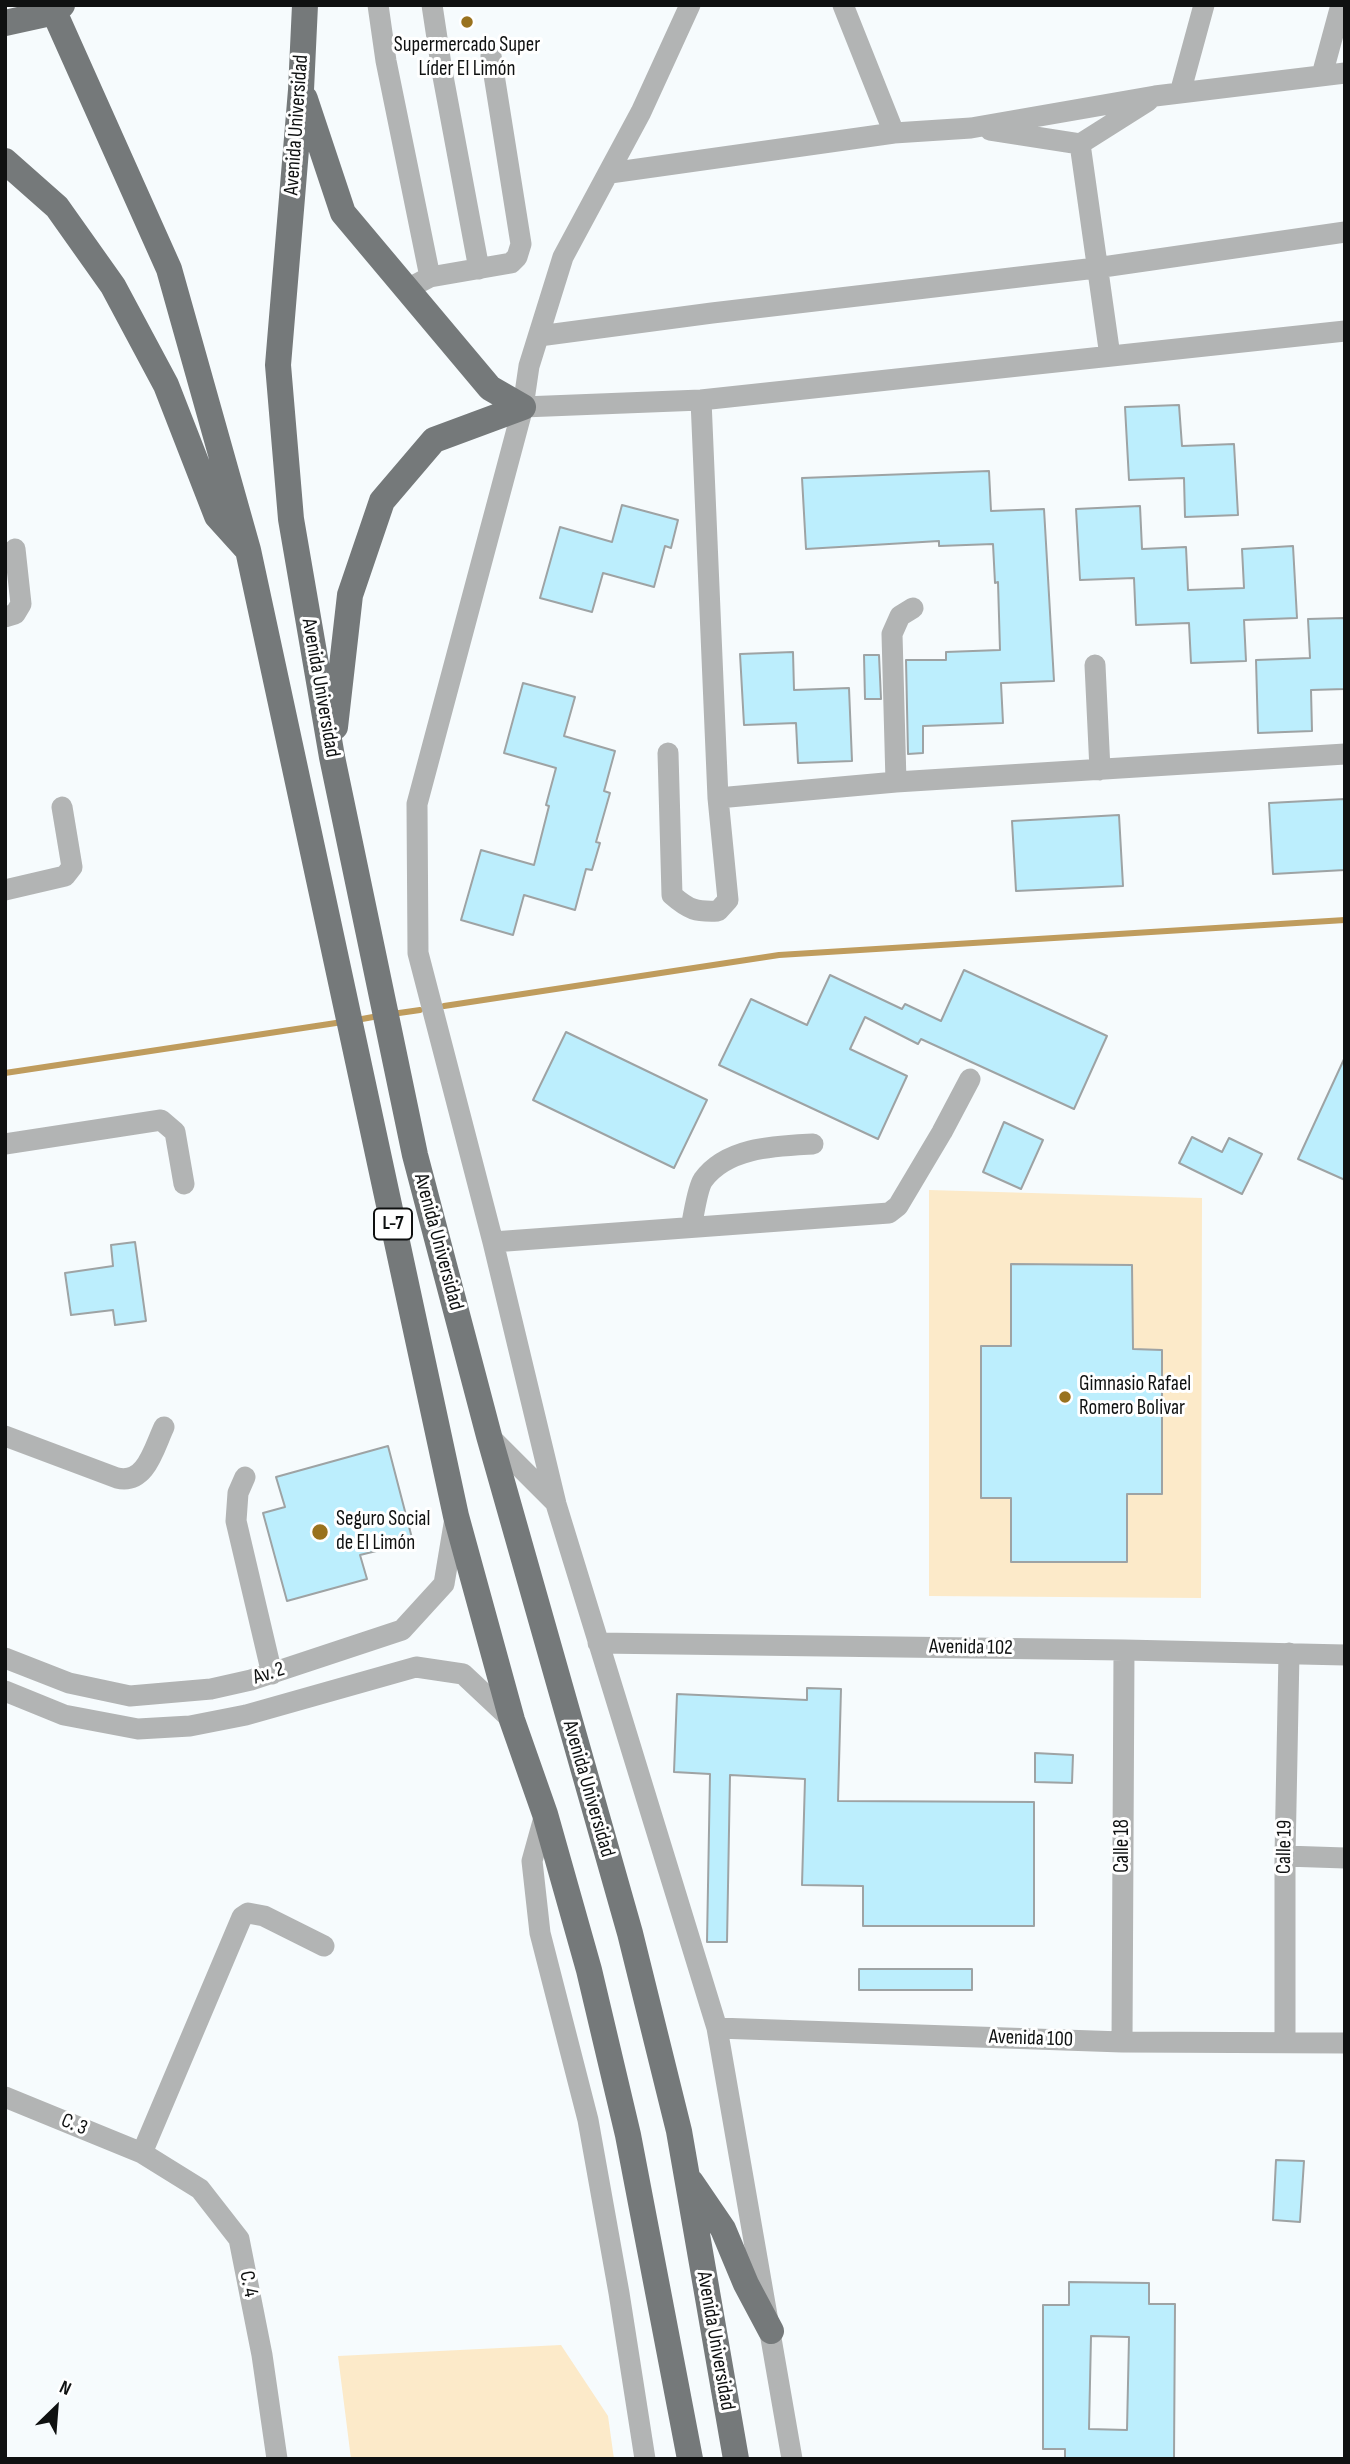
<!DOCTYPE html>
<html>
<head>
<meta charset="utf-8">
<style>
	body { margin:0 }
	#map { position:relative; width:1350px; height:2464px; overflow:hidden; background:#f6fbfd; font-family:"Sofia Sans Condensed",sans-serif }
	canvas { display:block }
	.frame { position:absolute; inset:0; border:7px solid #0f1111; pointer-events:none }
	.north { position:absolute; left:21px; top:2373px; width:70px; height:70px; -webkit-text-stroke:5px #fff; paint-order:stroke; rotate:25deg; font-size:19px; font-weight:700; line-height:28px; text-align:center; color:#0f1111 }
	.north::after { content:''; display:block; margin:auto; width:24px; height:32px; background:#0f1111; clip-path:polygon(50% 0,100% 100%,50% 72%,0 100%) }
</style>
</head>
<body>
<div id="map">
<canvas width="1350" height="2464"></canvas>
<div class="frame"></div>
<div class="north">N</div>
</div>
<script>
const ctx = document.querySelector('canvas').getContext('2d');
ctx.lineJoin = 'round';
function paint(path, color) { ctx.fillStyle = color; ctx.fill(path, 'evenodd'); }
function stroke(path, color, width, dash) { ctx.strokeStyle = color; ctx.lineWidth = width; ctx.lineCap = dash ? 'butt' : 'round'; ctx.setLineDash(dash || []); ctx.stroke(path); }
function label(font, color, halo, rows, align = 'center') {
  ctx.font = font + ' "Sofia Sans Condensed",sans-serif'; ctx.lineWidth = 6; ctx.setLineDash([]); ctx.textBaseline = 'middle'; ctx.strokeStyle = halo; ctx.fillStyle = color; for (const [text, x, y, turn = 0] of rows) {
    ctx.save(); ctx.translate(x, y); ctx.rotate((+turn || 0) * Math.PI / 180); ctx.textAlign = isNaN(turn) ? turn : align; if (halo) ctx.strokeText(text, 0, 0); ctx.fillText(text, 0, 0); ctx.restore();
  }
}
paint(new Path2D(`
	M 929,1190 L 1202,1198 L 1201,1598 L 929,1596 Z
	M 561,2345 L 608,2416 L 614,2459 L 351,2459 L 338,2356 Z`), '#fceac9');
stroke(new Path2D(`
	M 444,1006 L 779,955 L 1345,920
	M 399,1013 L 420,1010
	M 362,1019 L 373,1017
	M 5,1073 L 336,1023`), '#bf9c5d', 6);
const building = new Path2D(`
	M 1179,405 L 1182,446 L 1234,444 L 1238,515 L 1185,517 L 1184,478 L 1129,480 L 1125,407 Z
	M 989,471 L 991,511 L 1044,509 L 1054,681 L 1001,683 L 1003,723 L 923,726 L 923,753 L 908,754 L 906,660 L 946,660 L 946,652 L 1000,650 L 998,582 L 995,583 L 993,544 L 939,546 L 939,541 L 806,549 L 802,478 Z
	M 622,505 L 678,520 L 671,548 L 665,546 L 654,587 L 603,573 L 592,612 L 540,598 L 560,527 L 612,542 Z
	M 1140,506 L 1142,549 L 1186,547 L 1188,590 L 1244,588 L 1242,549 L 1293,546 L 1297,618 L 1244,620 L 1246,661 L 1191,663 L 1189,623 L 1136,625 L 1134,578 L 1080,580 L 1076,509 Z
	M 1345,618 L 1345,689 L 1311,690 L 1312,731 L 1258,733 L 1256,660 L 1310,658 L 1308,619 Z
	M 793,652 L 794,690 L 849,688 L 852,761 L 798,763 L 796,723 L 744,725 L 740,654 Z
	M 864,655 L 879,655 L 881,699 L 865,699 Z
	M 523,683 L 575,697 L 564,736 L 615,751 L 604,791 L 610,793 L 596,842 L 600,843 L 592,870 L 586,869 L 575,910 L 524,895 L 513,935 L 461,920 L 481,850 L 534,865 L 549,806 L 546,805 L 556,768 L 504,753 Z
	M 1345,799 L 1345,870 L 1273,874 L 1269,803 Z
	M 1119,815 L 1123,886 L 1016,891 L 1012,821 Z
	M 964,970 L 1107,1036 L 1074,1109 L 921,1039 L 918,1044 L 865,1017 L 850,1049 L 907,1076 L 878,1139 L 719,1065 L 751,999 L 807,1025 L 830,975 L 902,1009 L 905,1004 L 941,1021 Z
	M 566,1032 L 707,1100 L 674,1168 L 533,1100 Z
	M 1345,1057 L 1345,1180 L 1298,1159 Z
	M 1004,1122 L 1043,1140 L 1021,1189 L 983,1172 Z
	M 1192,1137 L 1222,1152 L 1229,1138 L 1262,1154 L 1242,1194 L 1179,1163 Z
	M 135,1242 L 146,1321 L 115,1325 L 113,1310 L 71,1315 L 65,1273 L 113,1266 L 111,1245 Z
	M 1011,1264 L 1132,1265 L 1133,1349 L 1162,1350 L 1162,1494 L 1127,1494 L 1127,1562 L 1011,1562 L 1011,1498 L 981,1498 L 981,1346 L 1011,1346 Z
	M 388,1446 L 413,1542 L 360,1555 L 367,1579 L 287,1601 L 263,1513 L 285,1507 L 276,1477 Z
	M 807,1688 L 841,1689 L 838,1801 L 1034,1802 L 1034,1926 L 863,1926 L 863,1886 L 802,1885 L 805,1779 L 730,1775 L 727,1942 L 707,1942 L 710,1774 L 674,1772 L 677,1694 L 807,1700 Z
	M 1035,1753 L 1073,1755 L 1072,1783 L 1035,1782 Z
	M 859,1969 L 972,1969 L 972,1990 L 859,1990 Z
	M 1276,2160 L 1304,2161 L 1300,2222 L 1273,2220 Z
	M 1069,2282 L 1149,2283 L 1149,2304 L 1175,2304 L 1174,2458 L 1065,2459 L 1065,2449 L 1043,2449 L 1043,2305 L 1069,2305 ZM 1091,2336 L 1129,2337 L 1127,2430 L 1089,2429 Z`);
paint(building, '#bceefd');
stroke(building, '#9ea3a4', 2);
stroke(new Path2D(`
	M 378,5 L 386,61 L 430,277
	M 432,5 L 442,71 L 479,269
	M 690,5 L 641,112 L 563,257 L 529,366 L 523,407 L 417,804 L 418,953 L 493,1242 L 556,1504 L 717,2028 L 792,2459
	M 843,5 L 894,133
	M 1322,75 L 1341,5
	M 1180,93 L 1204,5
	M 990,130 L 1080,144 L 1110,356
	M 1080,144 L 1148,101
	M 610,173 L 894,133 L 971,128 L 1155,96 L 1345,73
	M 407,289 L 430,277 L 511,263 L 517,257 L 521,244 L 491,56
	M 539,336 L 712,313 L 1096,268 L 1345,232
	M 523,407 L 701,400 L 1345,331
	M 5,617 L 15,614 L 21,604 L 15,549
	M 1095,665 L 1100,770
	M 668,753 L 672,895 C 689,910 696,912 718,911 L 728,900 L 718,798 L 701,400
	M 896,782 L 892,634 L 900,616 L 913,608
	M 718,798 L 896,782 L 1345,754
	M 5,890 L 65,876 L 72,867 L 62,807
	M 5,1144 L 161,1120 L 175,1132 L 184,1184
	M 691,1227 C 694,1215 697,1189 703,1180 C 727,1147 776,1146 813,1144
	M 493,1242 L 889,1213 L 898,1206 L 942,1132 L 970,1079
	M 5,1436 L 117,1478 C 146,1485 154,1448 164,1427
	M 489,1436 L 555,1502
	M 245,1477 L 238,1493 L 236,1521 L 272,1674
	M 598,1643 L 1124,1650 L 1345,1655
	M 5,1658 L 69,1683 L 130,1696 L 211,1689 L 251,1680 L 402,1630 L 444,1584 L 455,1518
	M 5,1691 L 64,1715 L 138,1729 L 190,1726 L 246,1715 L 416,1667 L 463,1674 L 512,1720
	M 545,1814 L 532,1861 L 540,1933 L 588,2120 L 619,2293 L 645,2459
	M 1285,1856 L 1345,1858
	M 717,2028 L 1122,2042 L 1345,2043
	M 1122,2042 L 1124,1650
	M 1285,2042 L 1285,1856 L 1289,1653
	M 5,2097 L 142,2153 L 200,2189 L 239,2239 L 262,2355 L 277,2459
	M 142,2153 L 242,1917 L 248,1913 L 264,1916 L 324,1946`), '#b2b4b4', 21);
stroke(new Path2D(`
	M 51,5 L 169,269 L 248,550 L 456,1516 L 512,1720 L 545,1814 L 589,1970 L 628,2135 L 690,2459
	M 305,5 L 301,90 L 278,365 L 291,519 L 332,757 L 415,1155 L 489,1436 L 630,1933 L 679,2131 L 736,2459
	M 5,23 L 55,12 L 62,5
	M 305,99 L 343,213 L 490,388 L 523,407
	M 5,161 L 57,207 L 113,286 L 166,385 L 217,516 L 245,547
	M 335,727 L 350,595 L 382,501 L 434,440 L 523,407
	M 691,2182 L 723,2229 L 746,2284 L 771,2331`), '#75797a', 26);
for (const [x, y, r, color] of [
	[467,22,7,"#99721e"],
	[1065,1397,7,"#99721e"],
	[320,1532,9,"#99721e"]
]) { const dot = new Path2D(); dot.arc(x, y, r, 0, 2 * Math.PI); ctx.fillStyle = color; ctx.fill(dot); stroke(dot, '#fff', 2.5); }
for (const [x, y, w] of [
	[393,1224,38]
]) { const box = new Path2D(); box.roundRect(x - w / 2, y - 15.5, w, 31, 5); ctx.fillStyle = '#fff'; ctx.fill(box); stroke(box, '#0f1111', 2); }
label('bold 19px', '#0f1111', null, [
	["L-7",393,1224]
]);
label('21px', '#0f1111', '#fff', [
	["Supermercado Super",467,46,"center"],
	["Líder El Limón",467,70,"center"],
	["Gimnasio Rafael",1079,1385],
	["Romero Bolivar",1079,1409],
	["Seguro Social",336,1520],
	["de El Limón",336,1544]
], 'left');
label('21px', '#0f1111', '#fff', [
	["Avenida Universidad",297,125,-86],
	["Avenida Universidad",320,688,80],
	["Avenida Universidad",438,1242,75],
	["Avenida 102",971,1648,1],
	["Av. 2",269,1674,-18],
	["Avenida Universidad",588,1789,74],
	["Calle 18",1123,1846,-90],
	["Calle 19",1285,1847,-89],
	["Avenida 100",1031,2039,2],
	["C. 3",74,2125,22],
	["C. 4",248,2284,79],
	["Avenida Universidad",715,2341,80]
]);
</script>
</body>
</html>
